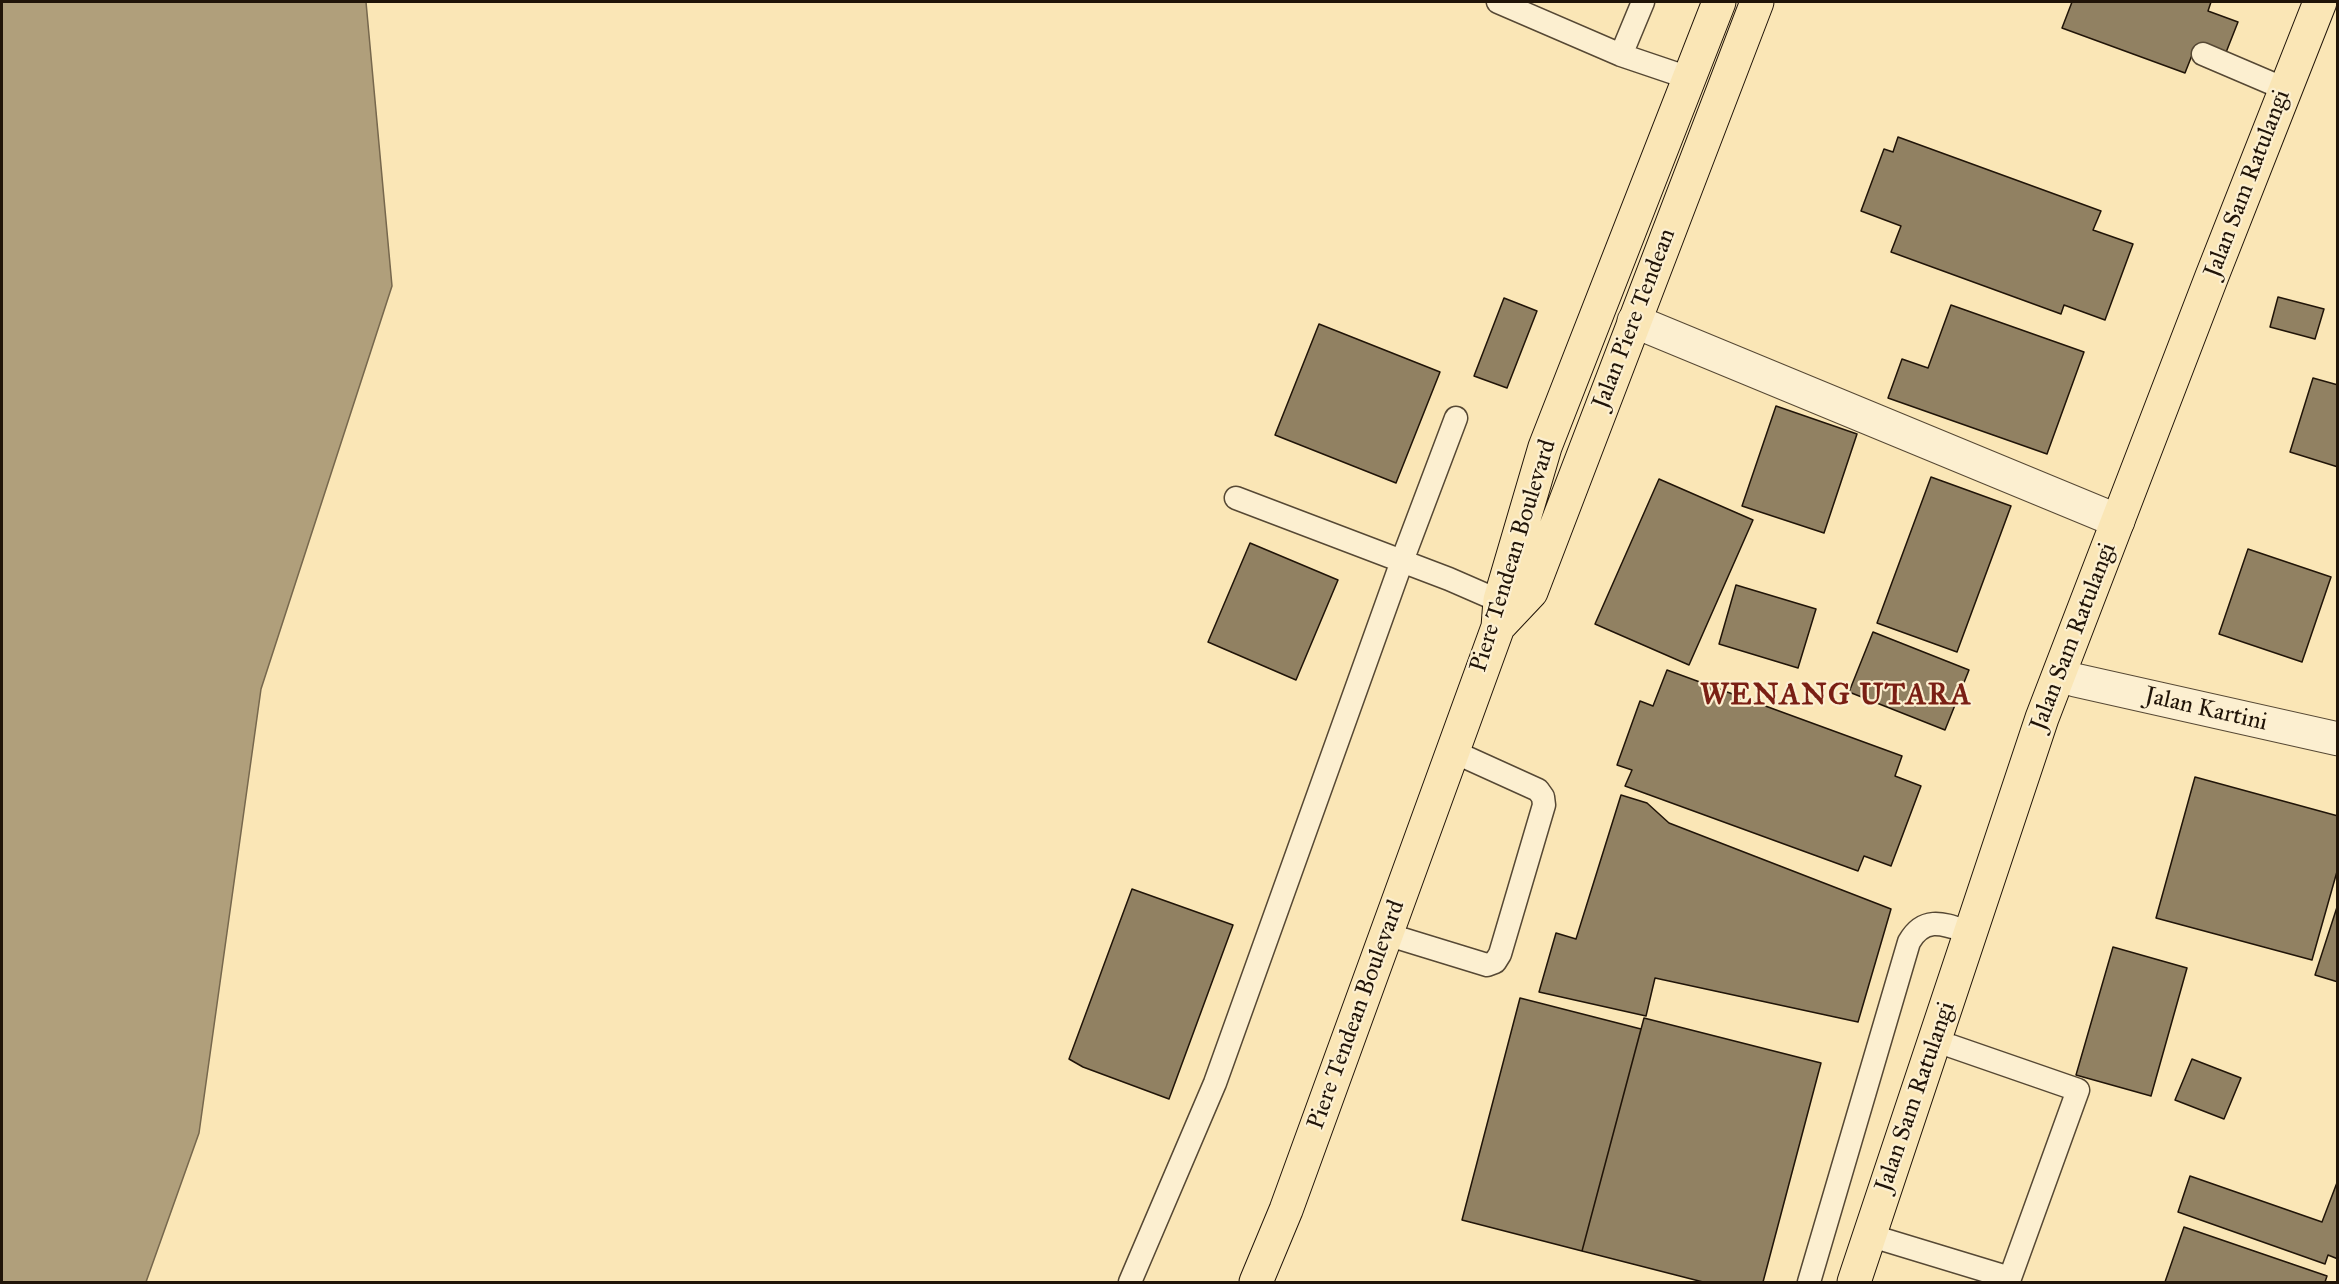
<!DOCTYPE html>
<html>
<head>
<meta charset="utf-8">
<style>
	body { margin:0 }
	#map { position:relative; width:2339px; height:1284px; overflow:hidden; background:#fae6b6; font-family:"IM FELL Great Primer",serif }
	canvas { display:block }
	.frame { position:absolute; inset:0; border:3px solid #201408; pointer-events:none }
</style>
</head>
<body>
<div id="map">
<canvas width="2339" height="1284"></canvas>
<div class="frame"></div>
</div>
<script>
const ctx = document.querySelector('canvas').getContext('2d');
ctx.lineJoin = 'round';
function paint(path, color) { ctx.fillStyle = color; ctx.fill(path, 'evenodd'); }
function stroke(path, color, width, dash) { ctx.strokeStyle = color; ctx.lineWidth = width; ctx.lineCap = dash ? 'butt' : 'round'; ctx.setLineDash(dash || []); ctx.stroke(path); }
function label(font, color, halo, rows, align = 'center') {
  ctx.font = font + ' "IM FELL Great Primer",serif'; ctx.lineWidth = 4.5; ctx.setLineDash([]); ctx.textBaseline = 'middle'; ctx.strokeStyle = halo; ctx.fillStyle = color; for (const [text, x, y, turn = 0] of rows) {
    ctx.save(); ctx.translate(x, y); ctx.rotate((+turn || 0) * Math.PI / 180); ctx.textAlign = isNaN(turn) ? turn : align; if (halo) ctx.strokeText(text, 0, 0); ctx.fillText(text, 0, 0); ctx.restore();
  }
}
const water = new Path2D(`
	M 2,2 L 366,2 L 392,286 L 261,689 L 199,1133 L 146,1282 L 2,1282 Z`);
paint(water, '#b09f7b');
stroke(water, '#76674d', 1.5);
const building = new Path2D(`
	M 2072,2 L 2211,2 L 2208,11 L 2238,22 L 2225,55 L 2196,45 L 2185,73 L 2062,28 Z
	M 1898,137 L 2101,211 L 2093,230 L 2133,244 L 2105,320 L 2064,305 L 2061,314 L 1891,252 L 1901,226 L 1861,211 L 1884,149 L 1893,152 Z
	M 2278,297 L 2324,309 L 2315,339 L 2270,327 Z
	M 1504,298 L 1537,311 L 1507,388 L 1474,376 Z
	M 1951,305 L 2084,352 L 2047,454 L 1888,398 L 1902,359 L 1928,368 Z
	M 1319,324 L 1440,372 L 1396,483 L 1275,435 Z
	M 2313,378 L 2338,385 L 2338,467 L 2290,452 Z
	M 1776,406 L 1857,434 L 1824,533 L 1742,506 Z
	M 1931,477 L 2011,506 L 1957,652 L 1877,623 Z
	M 1659,479 L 1753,520 L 1689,665 L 1595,624 Z
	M 1250,543 L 1338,580 L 1296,680 L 1208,642 Z
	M 2248,549 L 2331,577 L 2302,662 L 2219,634 Z
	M 1736,585 L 1816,609 L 1798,668 L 1719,644 Z
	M 1873,632 L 1969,670 L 1945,730 L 1849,692 Z
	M 1667,670 L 1902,756 L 1895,776 L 1921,786 L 1891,866 L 1864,856 L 1858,871 L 1625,786 L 1632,770 L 1617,765 L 1640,701 L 1653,706 Z
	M 2195,777 L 2338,816 L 2338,868 L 2312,960 L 2156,918 Z
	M 1621,795 L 1647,803 L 1669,823 L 1891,909 L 1858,1022 L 1655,978 L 1646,1016 L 1539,992 L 1556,933 L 1576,939 Z
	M 1132,889 L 1233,925 L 1169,1099 L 1083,1067 L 1069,1059 Z
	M 2338,904 L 2338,982 L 2315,975 Z
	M 2113,947 L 2187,968 L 2151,1096 L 2076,1075 Z
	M 1520,998 L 1641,1029 L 1582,1251 L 1462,1220 Z
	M 1644,1018 L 1821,1063 L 1763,1282 L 1703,1282 L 1582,1251 Z
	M 2192,1059 L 2241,1078 L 2224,1119 L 2175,1100 Z
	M 2190,1176 L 2322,1222 L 2338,1180 L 2338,1259 L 2328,1255 L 2325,1264 L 2178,1212 Z
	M 2184,1227 L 2327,1276 L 2325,1282 L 2165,1282 Z`);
paint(building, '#918162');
stroke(building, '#201408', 1.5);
const service = new Path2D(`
	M 1498,2 L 1621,55 L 1689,78
	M 2203,54 L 2285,89
	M 1621,55 L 1643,2
	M 1236,498 L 1449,579 L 1511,606
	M 1386,934 L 1487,965 L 1495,962 L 1500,954 L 1544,805 L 1543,797 L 1538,790 L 1452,751
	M 1885,1240 L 2010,1278 L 2078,1090 L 1951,1046
	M 1130,1282 L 1215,1083 L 1402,561 L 1456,418
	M 1809,1282 L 1909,942 C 1925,914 1946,925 1972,933`);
const minor = new Path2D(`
	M 1634,321 L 2118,521
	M 2075,680 L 2338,739`);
const primary = new Path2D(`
	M 1854,1282 L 2042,718 L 2212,276 L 2320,2`);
const trunk = new Path2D(`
	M 1498,627 L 1531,592 L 1757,2
	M 1256,1282 L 1286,1210 L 1498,627 L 1500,600 L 1545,447 L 1719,2`);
stroke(service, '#564834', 25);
stroke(minor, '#564834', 35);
stroke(primary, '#201408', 35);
stroke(trunk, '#201408', 35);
stroke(service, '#fcefd0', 22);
stroke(minor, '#fcefd0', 33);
stroke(primary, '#fae6b6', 33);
stroke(trunk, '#fae6b6', 33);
label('24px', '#201408', '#fcefd0', [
	["Jalan Sam Ratulangi",2248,184,-69],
	["Jalan Piere Tendean",1635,319,-69],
	["Piere Tendean Boulevard",1514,556,-73],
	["Jalan Sam Ratulangi",2074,637,-69],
	["Jalan Kartini",2206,710,13],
	["Piere Tendean Boulevard",1357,1015,-70],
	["Jalan Sam Ratulangi",1916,1097,-71]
]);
ctx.letterSpacing = '1.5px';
label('bold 30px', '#7a1f14', '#fcefd0', [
	["WENANG UTARA",1836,697]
]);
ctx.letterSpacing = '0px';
</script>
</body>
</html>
